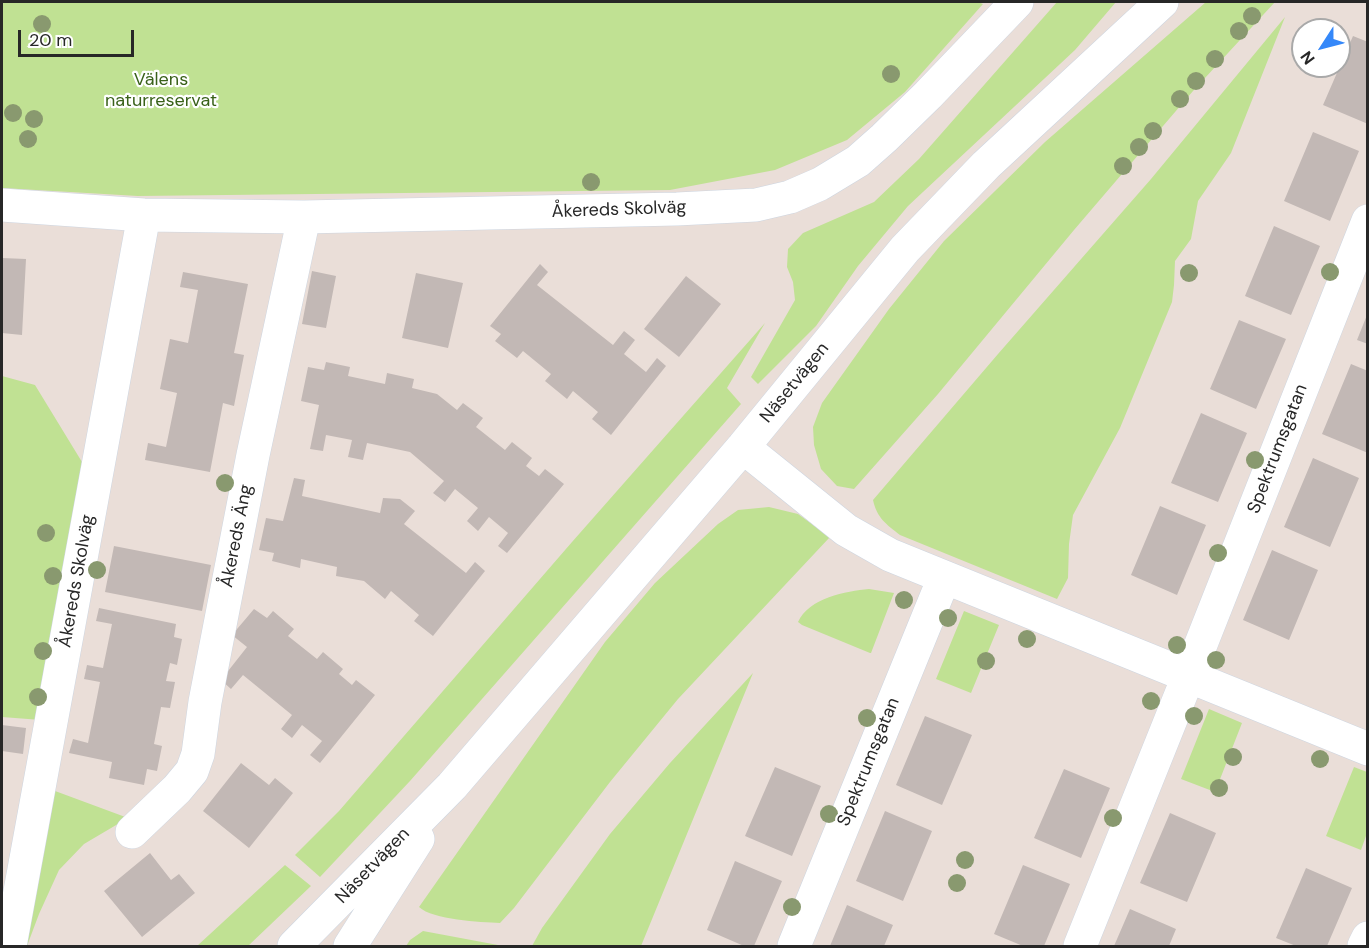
<!DOCTYPE html>
<html>
<head>
<meta charset="utf-8">
<style>
	body { margin:0 }
	#map { position:relative; width:1369px; height:948px; overflow:hidden; background:#eaded8; font-family:"DM Sans",sans-serif }
	canvas { display:block }
	.frame { position:absolute; inset:0; border:3px solid #272727; pointer-events:none }
	.north { position:absolute; left:1291px; top:18px; width:60px; height:60px; box-sizing:border-box; background:#fff; border:2px solid #a9a9a9; border-radius:50%; rotate:234deg; font-size:16px; font-weight:700; line-height:24px; text-align:center; color:#272727 }
	.north::after { content:''; display:block; margin:auto; width:21px; height:27px; background:#3588f9; clip-path:polygon(50% 0,100% 100%,50% 72%,0 100%) }
	.scale { position:absolute; left:18px; top:30px; width:116px; height:27px; box-sizing:border-box; border:3px solid #272727; border-top:0; padding-left:8px; font-size:18px; line-height:21px; white-space:nowrap; color:#272727; -webkit-text-stroke:4px #fff; paint-order:stroke }
</style>
</head>
<body>
<div id="map">
<canvas width="1369" height="948"></canvas>
<div class="frame"></div>
<div class="north">N</div>
<div class="scale">20 m</div>
</div>
<script>
const ctx = document.querySelector('canvas').getContext('2d');
ctx.lineJoin = 'round';
function paint(path, color) { ctx.fillStyle = color; ctx.fill(path, 'evenodd'); }
function stroke(path, color, width, dash) { ctx.strokeStyle = color; ctx.lineWidth = width; ctx.lineCap = dash ? 'butt' : 'round'; ctx.setLineDash(dash || []); ctx.stroke(path); }
function label(font, color, halo, rows, align = 'center') {
  ctx.font = font + ' "DM Sans",sans-serif'; ctx.lineWidth = 4.5; ctx.setLineDash([]); ctx.textBaseline = 'middle'; ctx.strokeStyle = halo; ctx.fillStyle = color; for (const [text, x, y, turn = 0] of rows) {
    ctx.save(); ctx.translate(x, y); ctx.rotate((+turn || 0) * Math.PI / 180); ctx.textAlign = isNaN(turn) ? turn : align; if (halo) ctx.strokeText(text, 0, 0); ctx.fillText(text, 0, 0); ctx.restore();
  }
}
paint(new Path2D(`
	M 2,2 L 978,2 L 983,4 L 905,92 L 847,140 L 775,170 L 670,190 L 138,196 L 2,188 Z
	M 1057,2 L 1116,2 L 1075,50 L 908,206 L 858,266 L 816,326 L 758,384 L 751,377 L 795,300 L 793,282 L 787,267 L 788,249 L 803,233 L 874,202 L 919,159 Z
	M 1206,2 L 1275,2 L 1193,91 L 1074,230 L 938,394 L 854,489 L 837,486 L 821,469 L 814,445 L 813,427 L 822,403 L 889,309 L 944,241 L 1045,142 Z
	M 1285,17 L 1231,153 L 1198,201 L 1191,239 L 1175,261 L 1174,285 L 1172,302 L 1120,428 L 1073,515 L 1069,544 L 1068,578 L 1057,599 L 900,535 C 886,524 877,518 873,500 L 998,354 L 1151,179 Z
	M 765,323 L 727,388 L 741,404 L 410,781 L 320,877 L 295,855 L 339,811 L 572,542 Z
	M 2,376 L 35,385 L 82,462 L 41,720 L 2,717 Z
	M 769,507 L 798,514 L 830,537 L 678,699 L 610,782 L 514,908 L 500,923 C 480,922 433,920 419,907 L 605,642 L 655,583 L 718,524 L 738,510 Z
	M 869,589 L 894,593 L 871,653 L 870,653 L 802,625 L 798,622 C 809,598 846,591 869,589 Z
	M 964,611 L 999,625 L 971,693 L 936,679 Z
	M 753,673 L 641,946 L 532,946 L 542,928 L 610,834 L 670,763 Z
	M 1209,709 L 1242,723 L 1215,792 L 1181,779 Z
	M 1354,767 L 1367,772 L 1367,833 L 1361,850 L 1326,836 Z
	M 47,788 L 128,818 L 84,844 L 59,870 L 39,914 L 27,946 L 17,946 Z
	M 285,865 L 311,886 L 248,946 L 197,946 Z
	M 423,931 L 498,945 L 497,946 L 406,946 L 410,940 Z`), '#c0e193');
paint(new Path2D(`
	M 1353,36 L 1368,42 L 1368,124 L 1323,105 Z
	M 1313,132 L 1359,151 L 1330,221 L 1284,201 Z
	M 1274,226 L 1320,246 L 1291,315 L 1245,296 Z
	M 2,258 L 26,259 L 22,335 L 2,333 Z
	M 540,264 L 548,272 L 537,285 L 613,345 L 624,331 L 635,340 L 624,354 L 646,372 L 657,358 L 666,366 L 611,435 L 592,419 L 598,412 L 573,391 L 567,399 L 545,381 L 551,374 L 523,351 L 517,358 L 495,341 L 501,334 L 490,326 Z
	M 312,271 L 336,276 L 326,328 L 302,324 Z
	M 183,272 L 248,284 L 234,353 L 244,355 L 234,406 L 223,403 L 210,472 L 145,460 L 148,443 L 166,447 L 177,393 L 160,389 L 170,339 L 188,343 L 198,290 L 180,287 Z
	M 416,273 L 463,283 L 448,348 L 402,338 Z
	M 686,276 L 721,304 L 679,357 L 644,329 Z
	M 1367,315 L 1368,316 L 1368,344 L 1357,340 Z
	M 1239,320 L 1286,339 L 1256,409 L 1210,389 Z
	M 326,362 L 350,367 L 348,376 L 385,384 L 387,373 L 414,379 L 412,388 L 437,394 L 457,410 L 463,403 L 483,418 L 476,427 L 505,450 L 512,442 L 532,458 L 526,466 L 539,476 L 545,469 L 564,484 L 507,553 L 498,546 L 508,533 L 489,517 L 478,531 L 467,521 L 478,508 L 455,489 L 445,502 L 433,493 L 444,481 L 410,452 L 367,443 L 363,460 L 348,457 L 352,440 L 326,435 L 323,451 L 310,449 L 319,405 L 301,401 L 308,367 L 324,370 Z
	M 1351,364 L 1368,371 L 1368,453 L 1322,434 Z
	M 1201,413 L 1247,433 L 1218,502 L 1171,483 Z
	M 1313,458 L 1359,478 L 1330,547 L 1284,527 Z
	M 294,478 L 305,480 L 302,496 L 380,513 L 383,498 L 400,499 L 415,511 L 404,524 L 466,573 L 475,562 L 485,571 L 433,636 L 414,621 L 419,615 L 391,591 L 385,599 L 364,581 L 336,576 L 337,567 L 301,559 L 300,568 L 272,561 L 274,553 L 259,550 L 266,518 L 283,521 Z
	M 1160,506 L 1206,525 L 1177,595 L 1131,575 Z
	M 114,546 L 211,565 L 202,611 L 105,592 Z
	M 1272,550 L 1318,570 L 1289,640 L 1243,620 Z
	M 99,608 L 176,624 L 174,637 L 182,639 L 177,665 L 170,663 L 166,681 L 175,682 L 170,708 L 161,707 L 154,744 L 162,746 L 157,771 L 147,769 L 144,785 L 109,778 L 112,762 L 69,753 L 73,739 L 88,743 L 100,682 L 84,679 L 87,665 L 103,668 L 112,624 L 96,621 Z
	M 254,609 L 267,618 L 273,611 L 294,629 L 288,636 L 317,659 L 323,652 L 343,669 L 339,674 L 352,685 L 356,680 L 375,695 L 320,763 L 310,755 L 322,741 L 302,725 L 292,738 L 281,729 L 292,715 L 243,675 L 231,689 L 221,680 L 247,647 L 232,635 Z
	M 925,716 L 972,735 L 942,805 L 896,785 Z
	M 2,725 L 26,728 L 23,754 L 2,751 Z
	M 241,763 L 269,785 L 275,778 L 293,793 L 249,848 L 203,811 Z
	M 775,767 L 821,786 L 792,856 L 745,836 Z
	M 1064,769 L 1110,788 L 1081,858 L 1034,838 Z
	M 885,811 L 932,831 L 903,901 L 856,881 Z
	M 1170,813 L 1216,833 L 1187,902 L 1140,883 Z
	M 150,853 L 171,880 L 179,874 L 195,893 L 142,937 L 104,891 Z
	M 735,861 L 782,881 L 754,946 L 744,946 L 707,930 Z
	M 1023,865 L 1070,884 L 1044,946 L 1023,946 L 994,934 Z
	M 1306,868 L 1352,888 L 1327,946 L 1296,946 L 1276,938 Z
	M 847,905 L 893,925 L 884,946 L 830,946 Z
	M 1130,909 L 1176,929 L 1169,946 L 1114,946 Z`), '#c2b8b5');
const minor = new Path2D(`
	M 2,205 L 144,215 L 304,217 L 677,209 L 756,205 L 790,197 L 820,184 L 858,161 L 884,138 L 928,95 L 1017,2
	M 743,447 L 846,530 L 890,555 L 1368,749
	M 132,832 L 177,789 L 192,771 L 198,754 L 205,702 L 253,455 L 304,217
	M 10,946 L 144,215
	M 294,946 L 452,786 L 743,447 L 905,249 L 986,165 L 1162,2
	M 350,946 L 418,839
	M 794,946 L 944,578
	M 1080,946 L 1188,677 L 1368,221
	M 1364,946 L 1368,938`);
stroke(minor, '#cdd5e0', 34);
stroke(minor, '#fff', 33);
ctx.fillStyle = '#89996f';
for (const [x, y] of [
	[1252,16],
	[42,24],
	[1239,31],
	[1215,59],
	[891,74],
	[1196,81],
	[1180,99],
	[13,113],
	[34,119],
	[1153,131],
	[28,139],
	[1139,147],
	[1123,166],
	[591,182],
	[1330,272],
	[1189,273],
	[1255,460],
	[225,483],
	[46,533],
	[1218,553],
	[97,570],
	[53,576],
	[904,600],
	[948,618],
	[1027,639],
	[1177,645],
	[43,651],
	[1216,660],
	[986,661],
	[38,697],
	[1151,701],
	[1194,716],
	[867,718],
	[1233,757],
	[1320,759],
	[1219,788],
	[829,814],
	[1113,818],
	[965,860],
	[957,883],
	[792,907]
]) { ctx.beginPath(); ctx.arc(x, y, 9, 0, 2 * Math.PI); ctx.fill(); }
label('18px', '#396119', '#fff', [
	["Välens",161,80],
	["naturreservat",161,101]
]);
label('18px', '#272727', '#fff', [
	["Åkereds Skolväg",619,210,-2],
	["Näsetvägen",795,383,-51],
	["Spektrumsgatan",1278,449,-69],
	["Åkereds Äng",237,536,-79],
	["Åkereds Skolväg",77,581,-80],
	["Spektrumsgatan",869,762,-68],
	["Näsetvägen",373,866,-46]
]);
</script>
</body>
</html>
